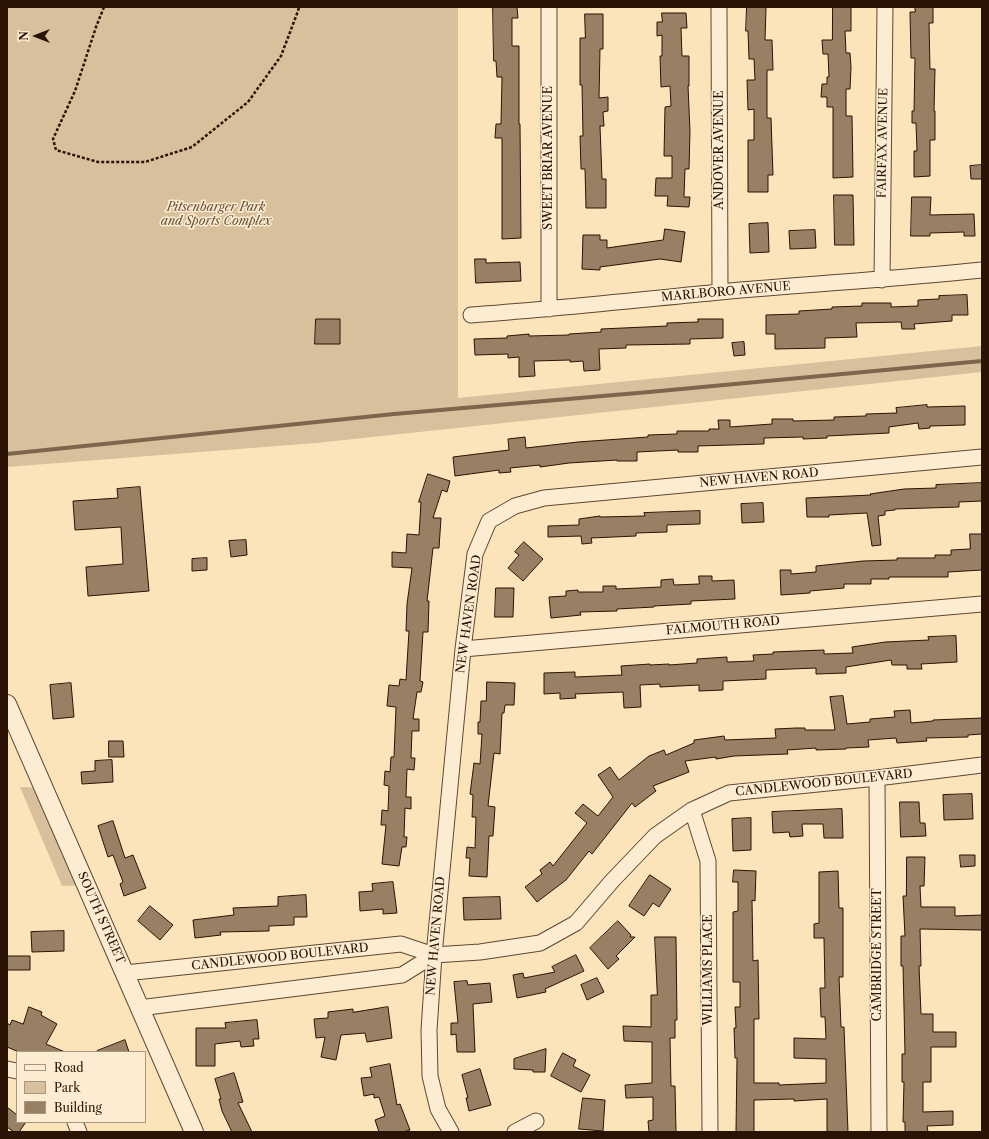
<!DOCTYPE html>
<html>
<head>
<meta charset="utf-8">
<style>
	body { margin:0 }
	#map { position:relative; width:989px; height:1139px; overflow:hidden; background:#fbe4ba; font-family:"Libre Caslon Text",serif }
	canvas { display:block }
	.frame { position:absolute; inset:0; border:8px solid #2a1304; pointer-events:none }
	.legend { position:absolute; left:16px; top:1051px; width:130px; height:72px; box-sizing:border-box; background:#fcedd2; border:1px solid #a89680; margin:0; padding:5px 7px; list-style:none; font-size:12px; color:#2a1304 }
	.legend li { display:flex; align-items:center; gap:8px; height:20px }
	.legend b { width:20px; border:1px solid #a89680 }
	.north { position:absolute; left:16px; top:16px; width:40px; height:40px; -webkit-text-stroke:3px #fcedd2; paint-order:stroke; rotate:270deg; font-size:11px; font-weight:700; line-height:16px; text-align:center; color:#2a1304 }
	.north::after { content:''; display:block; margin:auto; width:14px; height:18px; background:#2a1304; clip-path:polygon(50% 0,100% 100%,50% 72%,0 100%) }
</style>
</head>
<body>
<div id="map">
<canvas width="989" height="1139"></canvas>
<div class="frame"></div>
<ul class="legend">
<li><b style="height:5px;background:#fcedd2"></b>Road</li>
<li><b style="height:11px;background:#d7c09b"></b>Park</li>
<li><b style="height:11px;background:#978063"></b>Building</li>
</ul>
<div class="north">N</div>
</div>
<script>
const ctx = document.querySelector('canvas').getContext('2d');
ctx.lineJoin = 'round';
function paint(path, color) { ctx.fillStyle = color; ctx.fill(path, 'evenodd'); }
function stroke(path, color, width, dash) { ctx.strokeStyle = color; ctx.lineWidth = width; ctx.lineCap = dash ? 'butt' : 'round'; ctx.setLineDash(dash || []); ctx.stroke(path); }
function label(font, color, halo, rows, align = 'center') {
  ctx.font = font + ' "Libre Caslon Text",serif'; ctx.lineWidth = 3; ctx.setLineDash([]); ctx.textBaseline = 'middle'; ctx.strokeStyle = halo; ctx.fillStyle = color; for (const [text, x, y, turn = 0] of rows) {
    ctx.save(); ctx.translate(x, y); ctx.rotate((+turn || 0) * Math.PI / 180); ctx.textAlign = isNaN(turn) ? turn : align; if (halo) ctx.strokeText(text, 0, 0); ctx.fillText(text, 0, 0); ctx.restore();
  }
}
paint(new Path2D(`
	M 7,7 L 458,7 L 458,398 L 982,346 L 982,372 L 316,443 L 7,467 Z
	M 20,787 L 44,788 L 86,885 L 62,886 Z`), '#d7c09b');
stroke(new Path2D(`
	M 7,454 L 394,414 L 649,392 L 982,361`), '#7d664c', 4);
const building = new Path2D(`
	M 493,7 L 517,7 L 518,18 L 512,18 L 512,46 L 519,46 L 519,124 L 520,124 L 521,238 L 502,239 L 502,138 L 495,138 L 496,124 L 501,124 L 502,77 L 497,77 L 496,61 L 494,61 Z
	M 747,7 L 766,7 L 765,40 L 772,40 L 773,70 L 767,70 L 767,118 L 771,118 L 773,175 L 768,175 L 768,192 L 748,192 L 748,140 L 754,140 L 754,109 L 748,110 L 747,80 L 755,80 L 754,59 L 749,59 L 748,31 L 746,31 Z
	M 833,7 L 851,7 L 851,31 L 845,31 L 846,53 L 850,53 L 851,67 L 850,89 L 846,89 L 846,116 L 852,116 L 853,177 L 833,178 L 833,107 L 827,107 L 827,97 L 821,97 L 822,84 L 827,84 L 827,77 L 829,77 L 828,54 L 823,54 L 822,40 L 832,40 Z
	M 915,7 L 933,7 L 933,23 L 929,23 L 930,69 L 935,69 L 934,111 L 935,111 L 935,140 L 930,140 L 930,176 L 914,177 L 914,151 L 917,151 L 916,123 L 912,123 L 912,111 L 914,111 L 915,58 L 911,58 L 910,12 L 915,12 Z
	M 662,13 L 686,13 L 687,28 L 681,28 L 682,56 L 689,56 L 689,86 L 688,86 L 690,131 L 689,169 L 685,169 L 684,197 L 690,197 L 689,207 L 667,206 L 668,196 L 655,196 L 656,178 L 672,178 L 672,156 L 664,156 L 665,107 L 671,106 L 670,86 L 661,87 L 660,56 L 662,56 L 662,35 L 657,36 L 657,22 L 662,22 Z
	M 585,14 L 603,14 L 603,49 L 600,49 L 599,98 L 608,97 L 608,111 L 603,112 L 604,126 L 600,126 L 602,179 L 606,179 L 606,208 L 586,208 L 585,169 L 581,169 L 580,136 L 583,136 L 582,85 L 580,85 L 580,38 L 585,38 Z
	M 982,165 L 982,179 L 971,179 L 970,166 Z
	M 834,195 L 853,195 L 854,245 L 835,245 Z
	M 912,197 L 931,197 L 930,215 L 974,214 L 975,236 L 964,236 L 964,232 L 930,233 L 930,236 L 911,236 Z
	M 768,223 L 769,252 L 750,253 L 749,224 Z
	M 665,229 L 685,232 L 681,262 L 660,259 L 600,267 L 600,270 L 582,269 L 583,235 L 600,235 L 600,240 L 607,240 L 607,248 L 663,240 Z
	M 815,230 L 816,248 L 790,249 L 789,231 Z
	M 475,259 L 486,259 L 486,263 L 520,262 L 521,281 L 476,283 Z
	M 967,295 L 968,315 L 952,315 L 952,321 L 914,324 L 915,329 L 902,329 L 901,322 L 856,323 L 857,337 L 825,338 L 825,348 L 775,349 L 775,334 L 766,334 L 766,315 L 799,314 L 799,311 L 832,309 L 832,307 L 862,306 L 862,303 L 891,303 L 891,307 L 918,306 L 918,300 L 939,299 L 939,296 Z
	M 316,319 L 340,319 L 340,344 L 315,344 Z
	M 698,319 L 723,319 L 723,338 L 690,339 L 690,344 L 626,345 L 626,348 L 599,349 L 600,370 L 584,371 L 583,361 L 570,362 L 570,360 L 534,361 L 535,376 L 519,377 L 519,357 L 508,358 L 508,354 L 475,355 L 474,339 L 507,338 L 507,336 L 529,334 L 529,336 L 569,335 L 569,334 L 601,332 L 601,329 L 667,326 L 667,323 L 698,322 Z
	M 744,342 L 745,355 L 734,356 L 732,343 Z
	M 927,405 L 927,407 L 965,406 L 965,425 L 930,426 L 930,428 L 919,429 L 918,423 L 889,427 L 889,433 L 827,436 L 827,438 L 803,439 L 803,437 L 764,438 L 764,444 L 698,446 L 698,452 L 678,452 L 678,450 L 637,452 L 637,461 L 617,461 L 617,460 L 569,463 L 540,467 L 540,465 L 510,468 L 511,472 L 499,473 L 499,470 L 455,476 L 453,457 L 509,450 L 508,439 L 525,437 L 526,448 L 578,442 L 648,437 L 648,435 L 677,434 L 677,431 L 709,431 L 709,429 L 719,429 L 718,420 L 730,420 L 730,427 L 772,424 L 772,419 L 793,419 L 793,421 L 834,420 L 834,417 L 866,416 L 866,414 L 897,413 L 896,408 Z
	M 428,474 L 450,481 L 447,492 L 442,490 L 433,518 L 441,518 L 439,548 L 433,548 L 427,601 L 429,601 L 428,632 L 423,632 L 420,681 L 423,682 L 421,692 L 417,692 L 413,719 L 419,719 L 419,731 L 412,731 L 411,758 L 415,758 L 414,770 L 407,769 L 406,797 L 411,797 L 411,809 L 405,808 L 404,837 L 407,837 L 406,847 L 402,847 L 399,866 L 382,864 L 386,825 L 381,825 L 382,810 L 388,811 L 389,786 L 384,785 L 385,771 L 390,772 L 391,757 L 394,757 L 396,707 L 387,706 L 389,685 L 399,686 L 400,679 L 406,680 L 409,631 L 406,631 L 407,604 L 412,568 L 392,567 L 392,552 L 406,553 L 407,534 L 419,535 L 421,502 L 419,502 Z
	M 982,483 L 982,501 L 959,502 L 959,507 L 895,509 L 895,510 L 885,511 L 885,515 L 878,516 L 881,545 L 872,546 L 867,513 L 829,515 L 829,517 L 807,517 L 806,498 L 871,495 L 870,494 L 904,489 L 936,488 L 936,485 Z
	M 140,487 L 149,591 L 88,596 L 86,567 L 123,564 L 121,527 L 75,530 L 73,501 L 118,498 L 117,489 Z
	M 763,503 L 764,522 L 742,523 L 741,504 Z
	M 700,511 L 700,524 L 667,525 L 667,532 L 636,533 L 636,536 L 591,538 L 592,543 L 582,544 L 581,536 L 548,537 L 548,526 L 579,525 L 579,519 L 600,516 L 600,517 L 645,516 L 644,513 Z
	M 970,534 L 982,534 L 982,570 L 948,572 L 948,577 L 889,577 L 889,579 L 871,579 L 871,584 L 844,584 L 844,588 L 810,591 L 810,593 L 781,595 L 780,570 L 791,570 L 791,574 L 816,572 L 816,566 L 863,561 L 897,560 L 897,558 L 935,558 L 935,555 L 951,555 L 951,550 L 970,549 Z
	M 246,540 L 247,555 L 231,557 L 229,541 Z
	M 524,542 L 543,559 L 523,581 L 508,568 L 519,555 L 515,552 Z
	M 207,558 L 207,570 L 192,571 L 192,559 Z
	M 699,576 L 712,576 L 712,581 L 734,580 L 735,599 L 691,601 L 691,604 L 654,606 L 654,607 L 617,609 L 617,611 L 580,612 L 581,615 L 551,618 L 549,597 L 566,596 L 566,591 L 578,590 L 578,592 L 603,592 L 603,586 L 616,586 L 616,589 L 661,587 L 661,580 L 673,579 L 674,585 L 699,584 Z
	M 496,588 L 514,588 L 513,617 L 495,617 Z
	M 956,636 L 957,662 L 921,664 L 922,669 L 907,669 L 907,665 L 892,665 L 891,660 L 846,667 L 846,673 L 816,674 L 816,668 L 766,670 L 766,679 L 723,681 L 723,690 L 699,691 L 699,685 L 660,687 L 660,684 L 640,685 L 641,707 L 624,708 L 623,692 L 575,694 L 576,698 L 560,699 L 560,693 L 544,694 L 544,673 L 575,672 L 575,677 L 622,675 L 621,666 L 650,664 L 650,665 L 669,664 L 669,665 L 697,663 L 697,659 L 727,657 L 727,662 L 754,661 L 753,655 L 773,654 L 773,652 L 824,650 L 824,654 L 853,653 L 852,647 L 885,642 L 929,640 L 928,637 Z
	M 487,682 L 515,683 L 514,705 L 505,705 L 504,713 L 502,713 L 500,754 L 494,753 L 488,806 L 495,807 L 493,836 L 489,836 L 487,877 L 469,876 L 470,858 L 466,858 L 467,847 L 475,848 L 476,817 L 472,817 L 473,795 L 470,794 L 474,763 L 480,764 L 482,734 L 478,734 L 478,722 L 480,722 L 481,701 L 486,701 Z
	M 71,683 L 74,717 L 53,719 L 50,685 Z
	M 843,696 L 847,724 L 870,722 L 870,719 L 895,717 L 894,711 L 910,710 L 911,723 L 933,721 L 933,720 L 982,718 L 982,734 L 968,735 L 968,737 L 926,738 L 927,741 L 897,743 L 896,738 L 868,740 L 869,747 L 846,748 L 846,749 L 816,750 L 816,748 L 787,750 L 788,754 L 734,756 L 716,759 L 716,757 L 685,761 L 689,772 L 653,786 L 656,791 L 635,807 L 632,803 L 592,854 L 589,851 L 566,880 L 537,902 L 525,887 L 542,874 L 540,870 L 550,862 L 553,866 L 587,823 L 575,813 L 583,804 L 598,816 L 613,797 L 598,775 L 610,767 L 619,780 L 649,756 L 664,750 L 666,755 L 694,743 L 694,740 L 724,736 L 725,740 L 776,738 L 775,729 L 796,728 L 805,728 L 805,730 L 835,730 L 830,697 Z
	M 109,741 L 123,741 L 124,757 L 109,757 Z
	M 112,760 L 113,782 L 82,784 L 81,772 L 95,771 L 95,761 Z
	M 972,794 L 973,819 L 944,820 L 943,795 Z
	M 900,802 L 919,802 L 920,823 L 925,823 L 926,836 L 901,837 Z
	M 842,809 L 843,838 L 824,838 L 823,824 L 802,824 L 803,836 L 790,837 L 789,832 L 773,833 L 772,812 Z
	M 751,818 L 751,850 L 733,851 L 732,819 Z
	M 113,821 L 125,858 L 133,855 L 146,888 L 124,896 L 120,884 L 123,882 L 113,855 L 108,857 L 98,826 Z
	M 960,855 L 975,855 L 975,866 L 961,867 Z
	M 907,857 L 925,857 L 924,886 L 920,886 L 921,907 L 955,907 L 955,916 L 982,915 L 982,930 L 920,929 L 921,966 L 919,966 L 921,1014 L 933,1014 L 933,1032 L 956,1032 L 956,1047 L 931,1047 L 931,1082 L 923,1082 L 923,1112 L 953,1111 L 953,1125 L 927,1126 L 928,1132 L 905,1132 L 905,1122 L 903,1122 L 904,1082 L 902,1082 L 902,1054 L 905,1054 L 904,1008 L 903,966 L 901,966 L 901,936 L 905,936 L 903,896 L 906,896 Z
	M 734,870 L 756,871 L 755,901 L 752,900 L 753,961 L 758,960 L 759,1019 L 754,1019 L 754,1083 L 779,1083 L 779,1085 L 826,1083 L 826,1059 L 794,1058 L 794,1038 L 826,1039 L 825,1017 L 821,1017 L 820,988 L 825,988 L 824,938 L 814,938 L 814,924 L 819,923 L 819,872 L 838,871 L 839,908 L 843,908 L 843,977 L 839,977 L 841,1027 L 844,1027 L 848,1132 L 827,1132 L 827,1099 L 794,1101 L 794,1099 L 754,1100 L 754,1132 L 736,1132 L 737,1058 L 735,1058 L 734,1028 L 736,1028 L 735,1007 L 740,1007 L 740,982 L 733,982 L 733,912 L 738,911 L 738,882 L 733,882 Z
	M 650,875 L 671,889 L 659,907 L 653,903 L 644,916 L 629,906 Z
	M 393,882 L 397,913 L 383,914 L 383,909 L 360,911 L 359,892 L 373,891 L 372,884 Z
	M 306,895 L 307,917 L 294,917 L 294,925 L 269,926 L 269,931 L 220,932 L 221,935 L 195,938 L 193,920 L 234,915 L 233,908 L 278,906 L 278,897 Z
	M 500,897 L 501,919 L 464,920 L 463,898 Z
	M 150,906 L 173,925 L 160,940 L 138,921 Z
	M 618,921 L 631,935 L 630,937 L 635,937 L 616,956 L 619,959 L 608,969 L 590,948 Z
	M 64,931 L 64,951 L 32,952 L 31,932 Z
	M 655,937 L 676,937 L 677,1020 L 675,1020 L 675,1038 L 670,1038 L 671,1086 L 675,1086 L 676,1132 L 649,1132 L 648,1121 L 653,1120 L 653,1097 L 626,1098 L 625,1085 L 652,1083 L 652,1042 L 624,1041 L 623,1026 L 651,1027 L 651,995 L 657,995 Z
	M 576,955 L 584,971 L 545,989 L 546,992 L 517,998 L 513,975 L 523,973 L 524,978 L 555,972 L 552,967 Z
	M 7,956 L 30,956 L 30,970 L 7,970 Z
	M 597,978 L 604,992 L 587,1000 L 581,985 Z
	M 467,981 L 468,985 L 490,983 L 492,1002 L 473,1004 L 475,1052 L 457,1052 L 456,1034 L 451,1035 L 451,1023 L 458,1023 L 454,982 Z
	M 29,1007 L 42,1012 L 41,1015 L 57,1024 L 46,1044 L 65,1052 L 19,1052 L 7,1047 L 7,1023 L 10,1025 L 12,1020 L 23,1024 Z
	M 388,1007 L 392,1038 L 367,1042 L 365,1033 L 341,1035 L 336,1060 L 321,1057 L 325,1037 L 316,1038 L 314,1019 L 328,1018 L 328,1012 L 353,1009 L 353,1012 Z
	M 257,1020 L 259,1039 L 253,1039 L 254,1046 L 241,1047 L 240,1041 L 215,1044 L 215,1066 L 196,1066 L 196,1028 L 226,1028 L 225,1023 Z
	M 125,1040 L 129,1052 L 97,1052 L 97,1051 Z
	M 546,1049 L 545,1072 L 533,1072 L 533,1070 L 514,1069 L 514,1059 Z
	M 563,1053 L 576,1060 L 573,1066 L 590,1075 L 581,1092 L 551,1076 Z
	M 390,1064 L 397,1105 L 400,1104 L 410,1130 L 403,1132 L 379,1132 L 375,1120 L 385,1116 L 379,1097 L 374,1098 L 374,1094 L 364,1096 L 361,1078 L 372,1077 L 370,1068 Z
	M 480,1069 L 491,1105 L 469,1111 L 466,1098 L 468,1098 L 462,1075 Z
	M 234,1073 L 243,1102 L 238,1103 L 252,1132 L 232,1132 L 222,1111 L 219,1099 L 221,1099 L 215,1079 Z
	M 583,1098 L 605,1100 L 603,1131 L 579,1129 Z
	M 7,1107 L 17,1115 L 17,1122 L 26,1122 L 19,1132 L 14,1132 L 7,1127 Z`);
paint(building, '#978063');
stroke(building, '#2a1304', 1);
const minor = new Path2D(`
	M 549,7 L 549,309
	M 719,7 L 720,292
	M 882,280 L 885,7
	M 471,315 C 554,309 637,300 720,292 C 807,284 895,279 982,270
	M 463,649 L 982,604
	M 877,778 L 879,1132
	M 692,810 L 708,861 L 710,1132
	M 125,973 L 401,944 L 434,955 L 480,952 L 540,943 L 576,923 L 612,881 L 655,836 L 692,810 L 729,793 L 877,778 L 982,765
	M 139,1008 L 402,975 L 434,955
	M 7,1069 L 17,1071
	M 75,1122 L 79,1132
	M 451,1132 L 438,1109 L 430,1076 L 429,1030 L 434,955 L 463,649 L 475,554 L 489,521 L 515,506 L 544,498 L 982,457
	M 515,1132 L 536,1121`);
const tertiary = new Path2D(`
	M 7,704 L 194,1132`);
stroke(minor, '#5e4732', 17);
stroke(tertiary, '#5e4732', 20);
stroke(new Path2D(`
	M 104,7 L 96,27 L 75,91 L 53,139 L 56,150 L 98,162 L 145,162 L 192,147 L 248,102 L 281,56 L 298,11 L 299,7`), '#2a1304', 2.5, [3, 2]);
stroke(minor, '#fcedd2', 15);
stroke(tertiary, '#fcedd2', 18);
label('12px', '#2a1304', '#fcedd2', [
	["FAIRFAX AVENUE",883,143,-89],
	["ANDOVER AVENUE",720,150,-90],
	["SWEET BRIAR AVENUE",549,158,-90],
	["MARLBORO AVENUE",726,292,-5],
	["NEW HAVEN ROAD",759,478,-5],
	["NEW HAVEN ROAD",469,614,-82],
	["FALMOUTH ROAD",723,626,-5],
	["CANDLEWOOD BOULEVARD",824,783,-6],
	["SOUTH STREET",101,918,66],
	["NEW HAVEN ROAD",436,936,-85],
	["CAMBRIDGE STREET",878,955,-90],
	["CANDLEWOOD BOULEVARD",280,957,-6],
	["WILLIAMS PLACE",709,970,-90]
]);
label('italic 12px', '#675039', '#fcedd2', [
	["Pitsenbarger Park",216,208],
	["and Sports Complex",216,222]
]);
</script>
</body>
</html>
